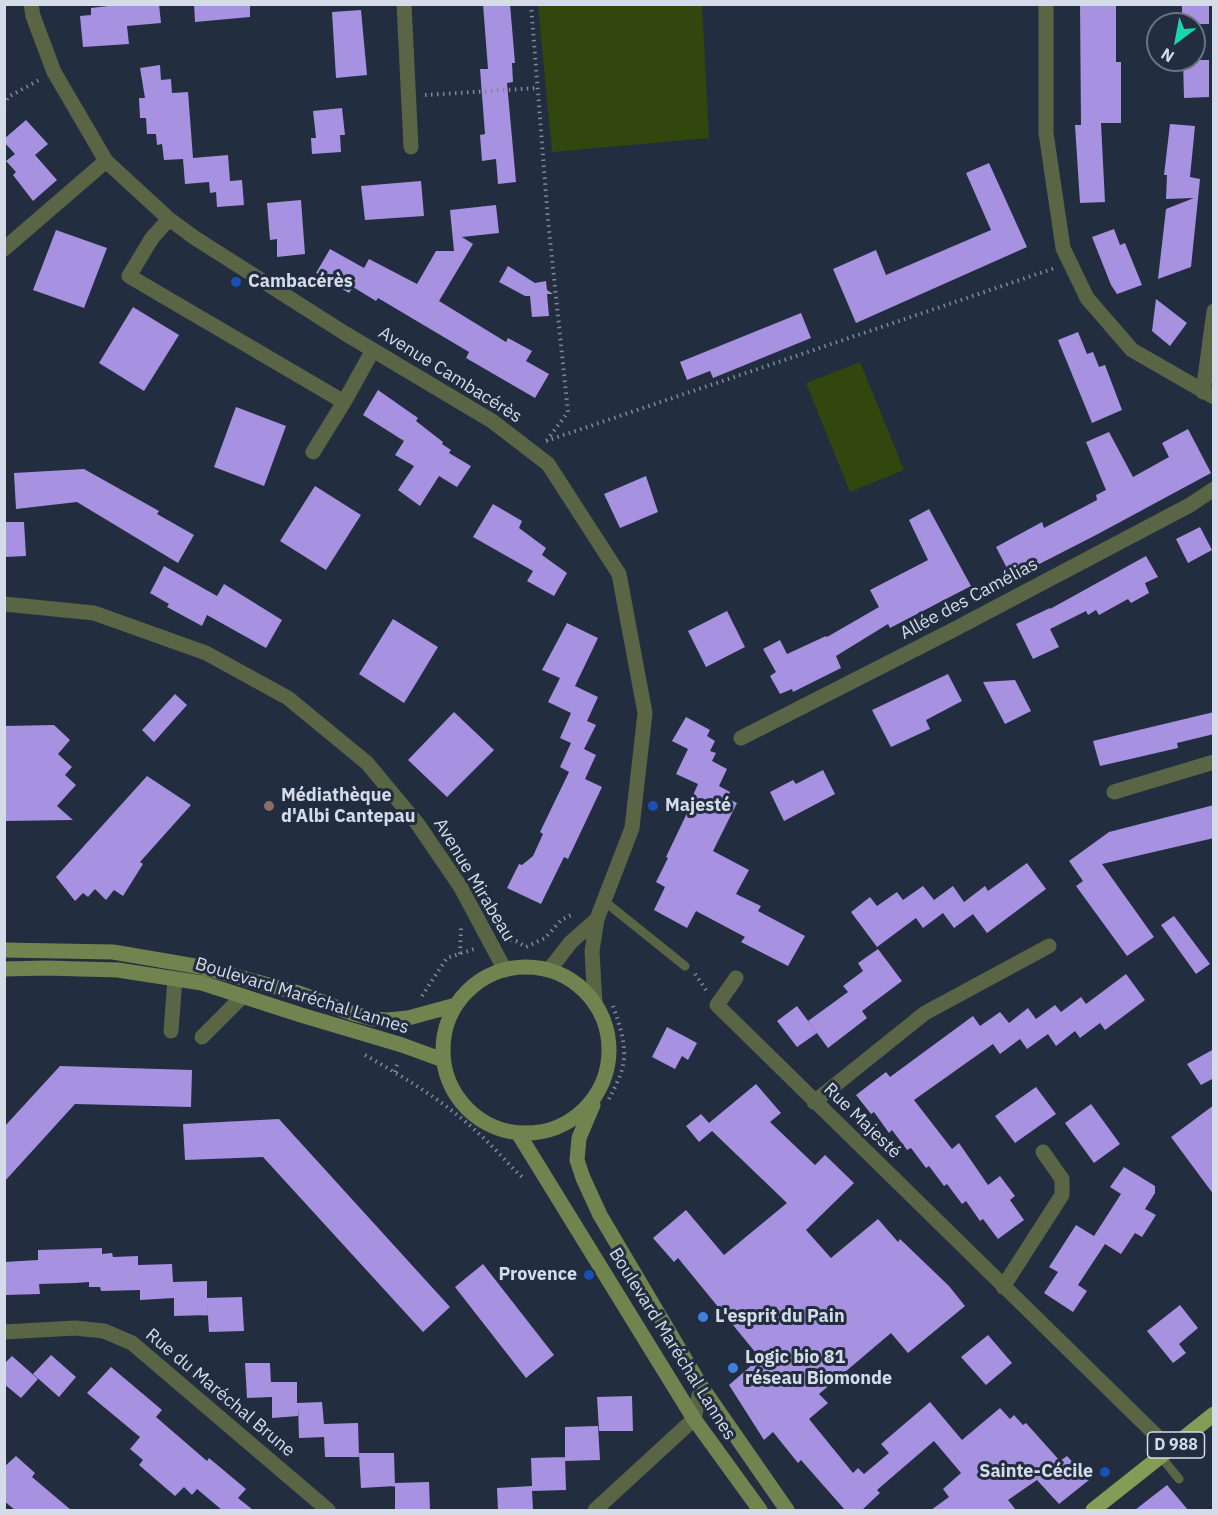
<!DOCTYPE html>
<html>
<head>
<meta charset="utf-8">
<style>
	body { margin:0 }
	#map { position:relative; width:1218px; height:1515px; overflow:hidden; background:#222d40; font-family:"IBM Plex Sans",sans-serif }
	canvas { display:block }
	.frame { position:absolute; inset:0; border:6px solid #d5dce9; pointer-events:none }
	.north { position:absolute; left:1146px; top:12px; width:60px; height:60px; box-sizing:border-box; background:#222d40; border:2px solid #6a7384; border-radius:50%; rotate:212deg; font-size:16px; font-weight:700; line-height:24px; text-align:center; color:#d5dce9 }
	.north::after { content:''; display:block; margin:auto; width:21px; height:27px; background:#19d5b2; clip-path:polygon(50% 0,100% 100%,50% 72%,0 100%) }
</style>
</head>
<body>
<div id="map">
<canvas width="1218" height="1515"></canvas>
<div class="frame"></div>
<div class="north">N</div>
</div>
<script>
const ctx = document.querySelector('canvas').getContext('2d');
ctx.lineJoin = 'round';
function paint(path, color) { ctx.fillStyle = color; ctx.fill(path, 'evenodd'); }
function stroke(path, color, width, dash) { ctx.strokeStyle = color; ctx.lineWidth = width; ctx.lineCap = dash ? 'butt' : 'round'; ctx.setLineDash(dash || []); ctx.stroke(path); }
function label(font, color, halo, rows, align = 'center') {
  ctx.font = font + ' "IBM Plex Sans",sans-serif'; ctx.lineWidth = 6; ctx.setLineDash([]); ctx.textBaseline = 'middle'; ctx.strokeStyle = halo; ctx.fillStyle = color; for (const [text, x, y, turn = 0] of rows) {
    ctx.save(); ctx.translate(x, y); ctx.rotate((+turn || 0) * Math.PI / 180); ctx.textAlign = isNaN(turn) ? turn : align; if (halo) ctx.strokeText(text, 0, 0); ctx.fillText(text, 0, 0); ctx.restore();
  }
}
paint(new Path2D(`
	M 538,5 L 702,5 L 709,138 L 552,152 Z
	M 860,362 L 904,470 L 850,492 L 806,383 Z`), '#32470e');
paint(new Path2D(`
	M 125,4 L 159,4 L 161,23 L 127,26 L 129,44 L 83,47 L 80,16 L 91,15 L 91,8 Z
	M 194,4 L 250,4 L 250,17 L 195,22 Z
	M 483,4 L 510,4 L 515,63 L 512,63 L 513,82 L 507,83 L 516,182 L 498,184 L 496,159 L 482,161 L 480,135 L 485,134 L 480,69 L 488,69 Z
	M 1080,4 L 1116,4 L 1116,62 L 1121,62 L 1121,123 L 1101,123 L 1105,202 L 1080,203 L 1075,125 L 1081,125 Z
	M 1182,4 L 1209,4 L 1209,24 L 1182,24 Z
	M 361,10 L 367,75 L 336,78 L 332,12 Z
	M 1183,60 L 1209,60 L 1209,97 L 1184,98 Z
	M 160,65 L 161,80 L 171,79 L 172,93 L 188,92 L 193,158 L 228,155 L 230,181 L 242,180 L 244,205 L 217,207 L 216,192 L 210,193 L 209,182 L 185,184 L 183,159 L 164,160 L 162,144 L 157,145 L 156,134 L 147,134 L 146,118 L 140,118 L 139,98 L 145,98 L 140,68 Z
	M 342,108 L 345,135 L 340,135 L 341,152 L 312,154 L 311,138 L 316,138 L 313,111 Z
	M 26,120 L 48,144 L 35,155 L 57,180 L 33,201 L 13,175 L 16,172 L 6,161 L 15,154 L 4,142 L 4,139 Z
	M 1170,124 L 1195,126 L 1190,177 L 1200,179 L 1191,267 L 1158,279 L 1166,209 L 1194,198 L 1166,199 L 1167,175 L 1164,175 Z
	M 989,163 L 1027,247 L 856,323 L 833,269 L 876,250 L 886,275 L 991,230 L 966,173 Z
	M 421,181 L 424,216 L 365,220 L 361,186 Z
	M 301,200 L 305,254 L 277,257 L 277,239 L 270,240 L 267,203 Z
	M 496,205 L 499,233 L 462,237 L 473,244 L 439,301 L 506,342 L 508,338 L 532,351 L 526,361 L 549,374 L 535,398 L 466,358 L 469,352 L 378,298 L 376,301 L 353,287 L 349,293 L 316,273 L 330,249 L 364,268 L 369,259 L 417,284 L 436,251 L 454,251 L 450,210 Z
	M 1114,229 L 1120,245 L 1125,243 L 1142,285 L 1117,294 L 1111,285 L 1092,237 Z
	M 56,230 L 107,248 L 84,308 L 33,290 Z
	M 508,266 L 535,283 L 546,281 L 547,290 L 553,294 L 547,294 L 549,316 L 532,317 L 530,296 L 525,296 L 499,282 Z
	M 1156,299 L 1187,323 L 1170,346 L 1152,331 Z
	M 133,307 L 179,335 L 144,391 L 99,363 Z
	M 801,313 L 811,338 L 713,378 L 710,371 L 687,380 L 680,362 Z
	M 1078,332 L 1087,354 L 1093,352 L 1099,367 L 1105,365 L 1122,410 L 1092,423 L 1058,340 Z
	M 378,390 L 418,418 L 416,421 L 443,442 L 442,444 L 451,450 L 449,453 L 471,466 L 457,487 L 439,476 L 420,506 L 398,490 L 414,466 L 395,455 L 404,441 L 363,415 Z
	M 236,407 L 286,426 L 264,486 L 214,467 Z
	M 1188,429 L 1211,473 L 1096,535 L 1012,578 L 996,547 L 1042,522 L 1044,528 L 1097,500 L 1096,495 L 1106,490 L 1086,442 L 1109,432 L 1133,477 L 1169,457 L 1162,443 Z
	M 84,469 L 159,511 L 157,514 L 194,535 L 178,563 L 77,502 L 16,509 L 14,473 Z
	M 646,476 L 658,512 L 620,528 L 604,494 Z
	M 315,486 L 361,515 L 326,570 L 280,541 Z
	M 493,504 L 522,521 L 519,528 L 546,548 L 542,555 L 567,573 L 554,596 L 527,581 L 533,571 L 473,537 Z
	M 929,509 L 971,586 L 890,628 L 888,624 L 836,656 L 841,668 L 793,692 L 792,689 L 780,694 L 770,676 L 776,672 L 763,649 L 780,640 L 787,654 L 826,636 L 827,637 L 879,607 L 870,590 L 928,560 L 909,520 Z
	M 4,522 L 24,522 L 26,556 L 4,557 Z
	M 1200,527 L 1212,550 L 1188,563 L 1176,539 Z
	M 1146,556 L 1158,577 L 1145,583 L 1149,593 L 1131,603 L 1128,599 L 1099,615 L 1096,610 L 1088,615 L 1086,611 L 1050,629 L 1059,647 L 1033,659 L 1016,624 L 1050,608 L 1050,609 Z
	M 164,566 L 217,596 L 224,584 L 282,620 L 266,648 L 207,615 L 202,626 L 167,607 L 169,604 L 150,593 Z
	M 727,611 L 745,647 L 706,667 L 688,631 Z
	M 393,619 L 438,647 L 404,703 L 359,674 Z
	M 567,623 L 598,638 L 575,686 L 598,697 L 587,721 L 596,725 L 584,749 L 596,755 L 585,779 L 602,787 L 568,859 L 564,857 L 541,904 L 507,888 L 519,864 L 522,865 L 533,856 L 543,834 L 540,832 L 569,772 L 560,767 L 571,743 L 560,738 L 571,713 L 548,702 L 560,678 L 542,670 Z
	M 948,674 L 962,701 L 926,720 L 930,729 L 891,747 L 872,710 Z
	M 1015,680 L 1031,711 L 1005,724 L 983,682 Z
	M 175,694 L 187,705 L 154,742 L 142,730 Z
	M 454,712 L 494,750 L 447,797 L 408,760 Z
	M 1214,712 L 1214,734 L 1177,743 L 1178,748 L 1100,766 L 1093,741 Z
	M 686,717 L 710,730 L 707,736 L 715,741 L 710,751 L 716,753 L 712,761 L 727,769 L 719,786 L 730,792 L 727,798 L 737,803 L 713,851 L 749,870 L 736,894 L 761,906 L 758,911 L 805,936 L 788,966 L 741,942 L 745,937 L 696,911 L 687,928 L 654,910 L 665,887 L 656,882 L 668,858 L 666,857 L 689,809 L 687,809 L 698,784 L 676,774 L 688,749 L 672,741 Z
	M 54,725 L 70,740 L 58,754 L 72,767 L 65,775 L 76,785 L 57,806 L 73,820 L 4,821 L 4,726 Z
	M 823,770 L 835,794 L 784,821 L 770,792 L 793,780 L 796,784 Z
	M 147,776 L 191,805 L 140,862 L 143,864 L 123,896 L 114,890 L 106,900 L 95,889 L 88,897 L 83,893 L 75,901 L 56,877 Z
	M 1214,805 L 1214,838 L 1102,864 L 1154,937 L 1127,956 L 1076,886 L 1083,881 L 1069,861 L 1109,832 Z
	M 1027,863 L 1046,889 L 987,933 L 967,906 L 973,914 L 954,928 L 943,913 L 923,928 L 916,918 L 877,947 L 851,912 L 870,897 L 877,906 L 897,892 L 903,900 L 923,886 L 938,905 L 934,900 L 953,886 L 964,902 L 985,886 L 988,891 Z
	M 1174,916 L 1210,964 L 1196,974 L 1161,925 Z
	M 878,949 L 902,981 L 862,1011 L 867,1018 L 828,1048 L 808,1021 L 848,992 L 843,986 L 863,971 L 858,963 Z
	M 1126,974 L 1145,1000 L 1105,1030 L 1100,1023 L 1080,1038 L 1075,1031 L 1056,1046 L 1048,1034 L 1027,1049 L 1020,1039 L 1000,1054 L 993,1044 L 914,1100 L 952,1149 L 959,1143 L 988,1185 L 1000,1176 L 1015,1196 L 1010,1200 L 1024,1220 L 998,1239 L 983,1219 L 980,1221 L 966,1201 L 962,1204 L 947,1184 L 944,1186 L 929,1166 L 926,1168 L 911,1148 L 907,1150 L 892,1130 L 889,1133 L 874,1112 L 871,1114 L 856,1095 L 886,1072 L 890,1077 L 973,1016 L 980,1026 L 1000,1012 L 1009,1023 L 1028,1008 L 1036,1019 L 1055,1005 L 1061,1012 L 1081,997 L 1086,1004 Z
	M 797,1006 L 817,1033 L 797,1047 L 777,1021 Z
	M 667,1027 L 697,1043 L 688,1060 L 682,1056 L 675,1069 L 652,1057 Z
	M 1214,1049 L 1214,1078 L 1201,1085 L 1187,1064 Z
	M 60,1066 L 192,1070 L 191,1107 L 75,1104 L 4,1182 L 4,1127 Z
	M 756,1084 L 781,1113 L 770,1122 L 815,1165 L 825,1155 L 854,1183 L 806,1230 L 831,1258 L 878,1219 L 898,1242 L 900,1239 L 949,1286 L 965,1306 L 908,1353 L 891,1333 L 819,1394 L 828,1403 L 809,1419 L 853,1473 L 858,1468 L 864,1474 L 889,1453 L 881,1444 L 930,1402 L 962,1440 L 1000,1408 L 1010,1419 L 1014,1415 L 1023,1425 L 1026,1423 L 1060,1461 L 1067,1456 L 1089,1480 L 1059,1504 L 1037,1480 L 1008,1500 L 1016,1510 L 931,1510 L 949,1497 L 943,1489 L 961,1473 L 934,1441 L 877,1490 L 880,1493 L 862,1510 L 845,1510 L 801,1460 L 798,1463 L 773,1432 L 764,1440 L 729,1385 L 760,1358 L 678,1258 L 674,1262 L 653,1238 L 686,1210 L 724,1255 L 787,1203 L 712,1131 L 699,1142 L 686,1126 L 701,1114 L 709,1123 Z
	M 1036,1087 L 1056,1114 L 1015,1143 L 995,1116 Z
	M 1091,1104 L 1120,1144 L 1094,1163 L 1065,1123 Z
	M 1214,1105 L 1214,1195 L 1171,1137 Z
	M 279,1119 L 450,1307 L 423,1332 L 263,1157 L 185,1160 L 183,1124 Z
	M 1124,1167 L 1155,1186 L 1155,1193 L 1145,1209 L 1156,1215 L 1142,1237 L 1135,1233 L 1121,1254 L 1105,1244 L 1078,1285 L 1087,1291 L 1073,1312 L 1044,1293 L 1058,1272 L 1049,1267 L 1076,1225 L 1094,1236 L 1121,1194 L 1110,1187 Z
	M 102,1248 L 102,1254 L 112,1253 L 113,1257 L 138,1256 L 138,1265 L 172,1264 L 173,1282 L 207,1281 L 207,1298 L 242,1297 L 244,1331 L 209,1332 L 207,1301 L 208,1315 L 174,1316 L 174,1298 L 140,1300 L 140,1290 L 101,1291 L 100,1287 L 89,1287 L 89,1282 L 75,1283 L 39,1284 L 40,1294 L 6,1295 L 4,1262 L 38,1260 L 38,1250 Z
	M 483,1264 L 554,1355 L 526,1378 L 455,1287 Z
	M 1180,1305 L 1198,1328 L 1179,1344 L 1186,1353 L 1173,1363 L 1147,1331 Z
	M 988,1335 L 1012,1363 L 986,1385 L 961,1357 Z
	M 51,1355 L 76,1377 L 59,1397 L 33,1374 Z
	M 12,1356 L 38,1379 L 21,1398 L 4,1384 L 4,1364 Z
	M 245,1363 L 270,1363 L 271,1385 L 271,1382 L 297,1382 L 297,1403 L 322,1402 L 324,1424 L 358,1423 L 359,1457 L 325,1457 L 324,1437 L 299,1438 L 298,1406 L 298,1416 L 272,1418 L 272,1397 L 247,1398 Z
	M 111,1367 L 162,1410 L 156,1417 L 207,1461 L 209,1458 L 246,1489 L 238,1498 L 253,1510 L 222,1510 L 197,1489 L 192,1495 L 184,1487 L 175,1496 L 139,1465 L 143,1460 L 130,1449 L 140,1437 L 87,1393 Z
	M 632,1396 L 633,1431 L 599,1431 L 597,1397 Z
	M 598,1426 L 600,1460 L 565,1461 L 565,1427 Z
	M 359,1453 L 394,1453 L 395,1486 L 361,1488 Z
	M 16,1456 L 35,1473 L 32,1477 L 71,1510 L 15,1510 L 4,1501 L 4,1467 Z
	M 565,1457 L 566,1490 L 532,1491 L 533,1510 L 498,1510 L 497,1488 L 532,1486 L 531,1458 Z
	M 429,1482 L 430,1510 L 395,1510 L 395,1483 Z
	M 1167,1485 L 1188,1510 L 1135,1510 Z`), '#a791e1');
stroke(new Path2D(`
	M 531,4 L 548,220 L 568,412 L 547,440
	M 425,95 L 538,88
	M 4,105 L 8,97 L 39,80
	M 546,441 L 1055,268
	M 510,940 L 516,941 L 526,947 L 545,938 L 561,920 L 573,914
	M 460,954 L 461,928
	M 695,974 L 706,990
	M 422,996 L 447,958 L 474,949
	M 365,1055 C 405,1078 444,1101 477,1132 C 494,1147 508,1164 524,1179
	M 395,1072 L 398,1061
	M 609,1099 C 615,1087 623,1073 624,1058 C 625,1040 619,1023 613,1006`), '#808998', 4, [1.5, 4.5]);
stroke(new Path2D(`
	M 604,901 L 685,966
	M 1161,1457 L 1179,1479`), '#596544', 9);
stroke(new Path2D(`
	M 31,4 L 33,16 L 54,72 L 106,161 L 169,219 L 195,238 L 346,334 L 492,421 L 548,464 L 619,574 L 645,713 L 632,828 L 597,919 L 592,951 L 595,1004
	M 404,4 L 411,147
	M 1046,4 L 1046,133 L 1063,248 L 1087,298 L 1132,350 L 1214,397
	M 169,219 L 152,238 L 129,276 L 344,402 L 373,350
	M 4,249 L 106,161
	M 1203,392 L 1214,311
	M 313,452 L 344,402
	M 4,604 L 94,613 L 206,653 L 288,698 L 367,763 L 417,823 L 460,886 L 505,970
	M 741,738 L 953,630 L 1190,505 L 1214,489
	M 1114,792 L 1214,762
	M 549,970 L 571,942 L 597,919
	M 736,978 L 717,1005 L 1170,1449
	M 171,1031 L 175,979
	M 202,1037 L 243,996
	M 814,1102 L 925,1013 L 1049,946
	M 1003,1287 L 1062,1195 L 1062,1179 L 1043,1152
	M 4,1332 L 75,1328 L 104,1331 L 132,1343 L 328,1510
	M 595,1510 L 694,1419 L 701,1386`), '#596544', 15);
stroke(new Path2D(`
	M 4,950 L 113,952 L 201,967 L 299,993 L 354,1014 L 374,1019 L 387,1020 L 408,1018 L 456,1005
	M443 1050a83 83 0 1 1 166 0a83 83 0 1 1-166 0Z
	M 4,969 L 46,968 L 118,970 L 202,983 L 301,1015 L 402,1045 L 443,1060
	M 593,1105 L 579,1138 L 577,1160 L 583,1178 L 600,1215 L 701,1386 L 787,1510
	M 518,1133 L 694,1419 L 760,1510`), '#71844f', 15);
stroke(new Path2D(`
	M 1093,1510 L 1214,1414`), '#839c56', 15);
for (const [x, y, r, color] of [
	[236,282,6,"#1a4fb4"],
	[269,806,6,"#8d6e63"],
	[653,806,6,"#1a4fb4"],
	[589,1275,6,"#1a4fb4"],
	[703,1317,6,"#3f7fe0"],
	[733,1368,6,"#3f7fe0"],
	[1105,1472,6,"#1a4fb4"]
]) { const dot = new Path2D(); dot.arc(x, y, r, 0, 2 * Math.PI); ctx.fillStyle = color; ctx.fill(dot); stroke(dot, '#222d40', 2); }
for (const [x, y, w] of [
	[1176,1445,57]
]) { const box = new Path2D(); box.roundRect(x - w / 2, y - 13, w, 26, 4.5); ctx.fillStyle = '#222d40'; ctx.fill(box); stroke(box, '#d5dce9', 1.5); }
label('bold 16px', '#d5dce9', null, [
	["D 988",1176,1445]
]);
label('bold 18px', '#d5dce9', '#222d40', [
	["Cambacérès",248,282],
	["Médiathèque",281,796],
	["d'Albi Cantepau",281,817],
	["Majesté",665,806],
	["Provence",577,1275,"right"],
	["L'esprit du Pain",715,1317],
	["Logic bio 81",745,1358],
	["réseau Biomonde",745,1379],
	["Sainte-Cécile",1093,1472,"right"]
], 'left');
label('18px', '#d5dce9', '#222d40', [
	["Avenue Cambacérès",450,375,32],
	["Allée des Camélias",969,599,-28],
	["Avenue Mirabeau",474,880,59],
	["Boulevard Maréchal Lannes",302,996,17],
	["Rue Majesté",862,1121,44],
	["Boulevard Maréchal Lannes",672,1344,58],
	["Rue du Maréchal Brune",220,1393,40]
]);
</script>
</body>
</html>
